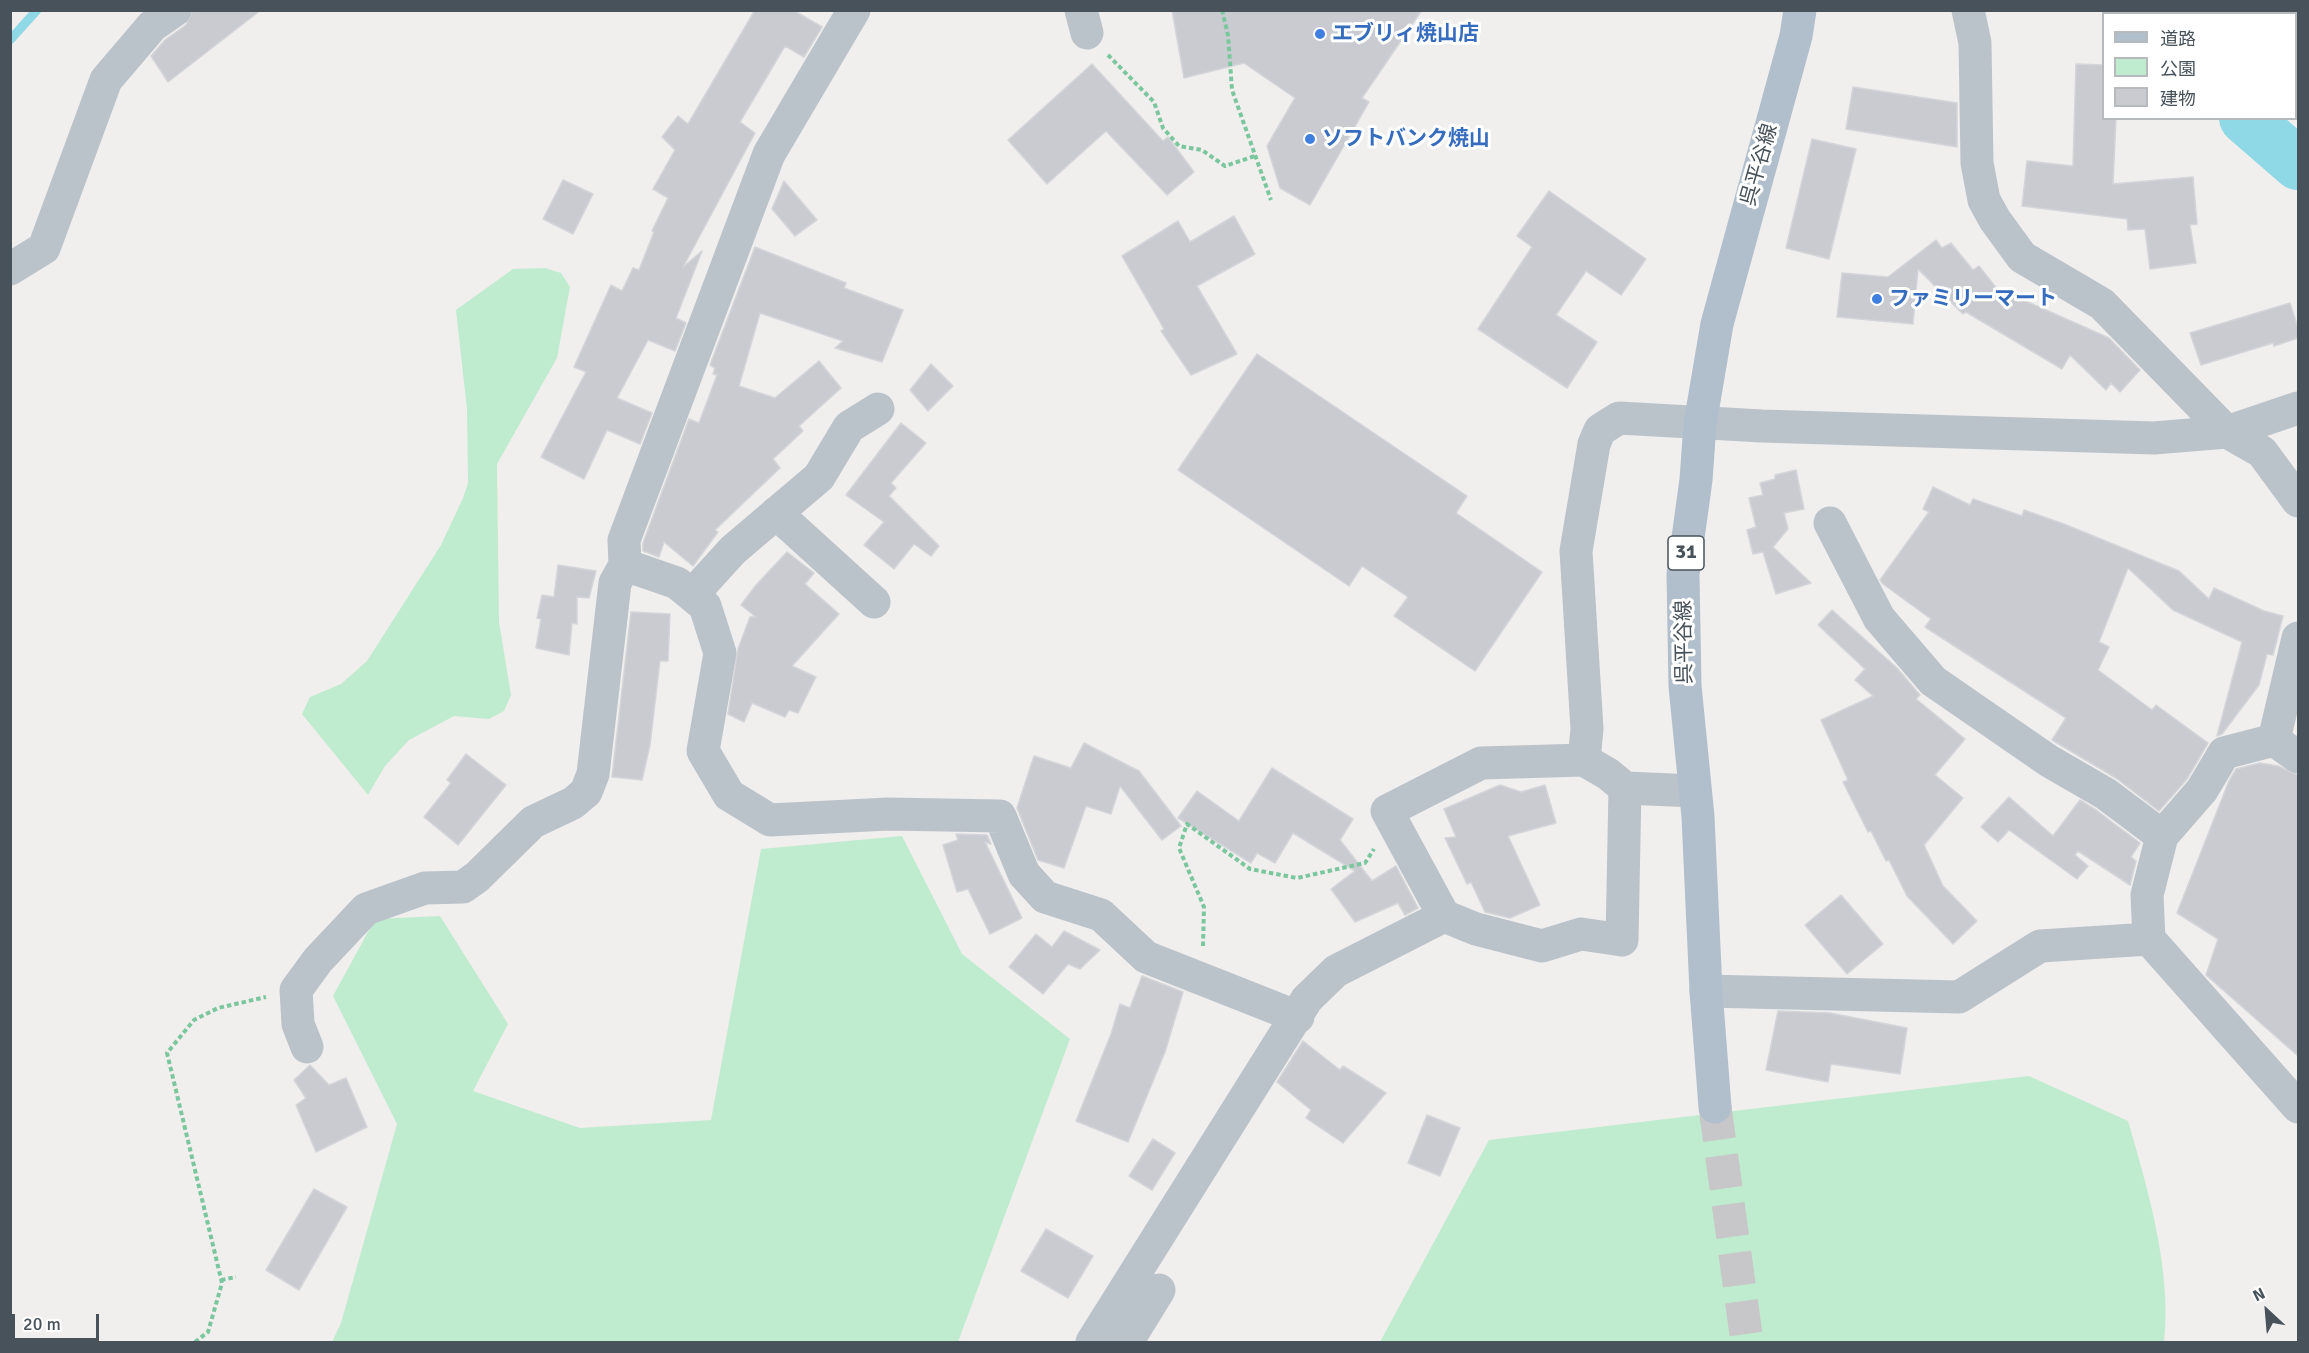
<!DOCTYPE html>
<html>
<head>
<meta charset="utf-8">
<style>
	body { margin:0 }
	#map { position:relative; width:2309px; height:1353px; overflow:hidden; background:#f1eeee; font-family:Signika,"Noto Sans JP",sans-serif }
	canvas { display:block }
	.frame { position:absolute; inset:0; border:12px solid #48525a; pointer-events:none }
	.legend { position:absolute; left:2102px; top:12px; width:195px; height:108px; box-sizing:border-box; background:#fff; border:2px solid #b6babd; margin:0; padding:8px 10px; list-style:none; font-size:18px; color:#48525a }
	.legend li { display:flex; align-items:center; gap:12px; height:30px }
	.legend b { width:30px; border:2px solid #b6babd }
	.north { position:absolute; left:2237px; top:1281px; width:60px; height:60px; -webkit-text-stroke:4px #fff; paint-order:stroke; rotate:334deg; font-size:16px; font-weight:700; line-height:24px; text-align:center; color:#48525a }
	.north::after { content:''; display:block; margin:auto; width:21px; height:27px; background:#48525a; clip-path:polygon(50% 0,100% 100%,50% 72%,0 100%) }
	.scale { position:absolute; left:12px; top:1314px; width:87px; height:27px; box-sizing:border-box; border:3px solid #48525a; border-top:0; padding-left:8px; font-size:18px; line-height:21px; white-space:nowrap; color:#48525a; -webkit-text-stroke:4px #fff; paint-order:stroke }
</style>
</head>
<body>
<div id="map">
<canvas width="2309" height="1353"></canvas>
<div class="frame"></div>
<ul class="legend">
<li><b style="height:8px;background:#b0bfcb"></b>道路</li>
<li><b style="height:16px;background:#bfecce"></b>公園</li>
<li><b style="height:16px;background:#c9cbd1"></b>建物</li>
</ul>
<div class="north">N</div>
<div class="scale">20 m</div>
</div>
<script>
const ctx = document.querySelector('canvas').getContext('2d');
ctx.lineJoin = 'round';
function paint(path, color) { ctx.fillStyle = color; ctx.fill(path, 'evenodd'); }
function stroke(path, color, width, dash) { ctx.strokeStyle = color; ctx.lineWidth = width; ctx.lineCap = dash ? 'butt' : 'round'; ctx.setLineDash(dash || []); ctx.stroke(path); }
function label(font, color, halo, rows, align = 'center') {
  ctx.font = font + ' Signika,"Noto Sans JP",sans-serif'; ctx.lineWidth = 6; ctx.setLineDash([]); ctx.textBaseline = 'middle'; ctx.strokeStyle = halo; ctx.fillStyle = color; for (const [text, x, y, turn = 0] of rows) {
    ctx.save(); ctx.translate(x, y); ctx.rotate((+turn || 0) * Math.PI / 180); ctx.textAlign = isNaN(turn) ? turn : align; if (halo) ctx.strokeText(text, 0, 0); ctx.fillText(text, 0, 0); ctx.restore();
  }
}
paint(new Path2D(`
	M 545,268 L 561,273 L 570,287 L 557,358 L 497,464 L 499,622 L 511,695 L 504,711 L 489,719 L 454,716 L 409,740 L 385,766 L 368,795 L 302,714 L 310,697 L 341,684 L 367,661 L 441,545 L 463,498 L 468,483 L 467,409 L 456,310 L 513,269 Z
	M 902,836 L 962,954 L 1070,1039 L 958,1342 L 332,1342 L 341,1323 L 397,1124 L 333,996 L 375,919 L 440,916 L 508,1024 L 473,1091 L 580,1128 L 711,1120 L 761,849 Z
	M 2029,1076 L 2128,1121 C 2148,1190 2172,1270 2164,1342 L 1380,1342 L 1489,1140 Z`), '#bfecce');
stroke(new Path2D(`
	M 10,40 L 37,10`), '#8fd8e5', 9);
stroke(new Path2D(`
	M 2145,10 L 2147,14
	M 2245,118 L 2298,164`), '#8fd8e5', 52);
const building = new Path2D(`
	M 193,10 L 261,10 L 168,82 L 151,56 L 165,40 L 186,25 Z
	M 755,10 L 793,10 L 822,27 L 804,57 L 785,46 L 740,122 L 755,133 L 683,267 L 702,251 L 676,318 L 686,323 L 675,351 L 648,340 L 617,398 L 652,413 L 640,444 L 607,430 L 584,479 L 541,457 L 586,372 L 574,367 L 611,285 L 622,291 L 633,268 L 639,270 L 654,232 L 652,231 L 668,198 L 653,189 L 675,150 L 662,137 L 678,116 L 688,124 Z
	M 1172,10 L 1422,10 L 1362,98 L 1369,102 L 1310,205 L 1280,188 L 1267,146 L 1295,98 L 1244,63 L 1184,78 Z
	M 1092,64 L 1163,141 L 1168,137 L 1194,172 L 1167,195 L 1106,131 L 1047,184 L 1008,140 Z
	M 2076,64 L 2103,65 L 2103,118 L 2116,118 L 2113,184 L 2193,177 L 2197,224 L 2190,225 L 2196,263 L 2150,269 L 2145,229 L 2128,230 L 2127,219 L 2022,206 L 2027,161 L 2073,166 Z
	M 1853,87 L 1957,103 L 1957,147 L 1846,129 Z
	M 1812,139 L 1856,149 L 1829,259 L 1786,248 Z
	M 563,180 L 593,194 L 573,234 L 543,219 Z
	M 784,181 L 817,220 L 795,236 L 772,209 Z
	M 1549,191 L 1646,259 L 1621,295 L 1586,271 L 1556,315 L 1597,342 L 1567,388 L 1478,329 L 1532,247 L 1517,236 Z
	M 1234,216 L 1255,254 L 1197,286 L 1237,354 L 1191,375 L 1161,331 L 1164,329 L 1122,256 L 1178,221 L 1190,242 Z
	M 1936,240 L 1942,248 L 1951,243 L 1973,270 L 1979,266 L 2006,300 L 2010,294 L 2109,338 L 2140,370 L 2120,392 L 2111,383 L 2106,390 L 2070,355 L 2062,369 L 1966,312 L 1963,314 L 1918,269 L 1913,324 L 1837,317 L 1842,273 L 1888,277 Z
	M 755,247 L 846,283 L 844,288 L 903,310 L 882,362 L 835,348 L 843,341 L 760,313 L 739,386 L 775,398 L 819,361 L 841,388 L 799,426 L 803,431 L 773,459 L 780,468 L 715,530 L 718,532 L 693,566 L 664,542 L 659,557 L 643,551 L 643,543 L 689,419 L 699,423 L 717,375 L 713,374 L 715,368 L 710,365 Z
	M 2290,303 L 2298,328 L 2298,338 L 2274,346 L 2273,343 L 2201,365 L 2190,333 Z
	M 1257,354 L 1467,496 L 1456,513 L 1542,572 L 1475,671 L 1394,616 L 1408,597 L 1362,566 L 1349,586 L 1178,470 Z
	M 931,364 L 953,386 L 928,411 L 910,390 Z
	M 901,423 L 926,443 L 891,483 L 896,488 L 889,496 L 939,546 L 931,556 L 914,544 L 894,569 L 864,545 L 884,522 L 846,495 Z
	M 1796,470 L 1804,509 L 1784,513 L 1788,529 L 1773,547 L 1811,583 L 1776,594 L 1763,552 L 1753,554 L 1747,530 L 1756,527 L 1749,498 L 1763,495 L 1760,483 L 1775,479 L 1775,475 Z
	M 1933,487 L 1970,505 L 1973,499 L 2022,516 L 2024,510 L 2064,524 L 2179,571 L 2209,599 L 2214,588 L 2264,611 L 2283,616 L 2273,655 L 2267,654 L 2259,685 L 2222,734 L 2217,736 L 2242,642 L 2173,610 L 2128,568 L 2099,642 L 2109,647 L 2098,670 L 2152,710 L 2156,705 L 2208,743 L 2187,779 L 2159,811 L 2116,778 L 2052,740 L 2066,718 L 1925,627 L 1931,619 L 1883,584 L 1880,580 L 1929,512 L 1923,509 Z
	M 787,552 L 814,573 L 805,584 L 839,614 L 792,666 L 816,677 L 798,713 L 789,710 L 785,717 L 752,703 L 744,722 L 728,714 L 738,649 L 750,617 L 756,617 L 741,605 L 756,585 Z
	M 558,565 L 596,571 L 589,598 L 577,597 L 577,624 L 572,623 L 569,655 L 536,648 L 541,619 L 537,618 L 542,595 L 554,597 Z
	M 1832,610 L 1897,668 L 1920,695 L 1916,699 L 1965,739 L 1935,775 L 1963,798 L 1924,845 L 1943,886 L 1977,921 L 1953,944 L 1907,896 L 1889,860 L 1886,861 L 1871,831 L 1868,832 L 1843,782 L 1848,780 L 1821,720 L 1873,696 L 1855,680 L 1865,669 L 1818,625 Z
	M 631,612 L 670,614 L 668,661 L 660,661 L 650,745 L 642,780 L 612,777 Z
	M 1084,743 L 1139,771 L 1181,826 L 1162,840 L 1120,786 L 1111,814 L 1086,806 L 1064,868 L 1038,860 L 1017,808 L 1034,756 L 1071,768 Z
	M 466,754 L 506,785 L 458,845 L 424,817 L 451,783 L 447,780 Z
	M 2260,763 L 2278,766 L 2298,775 L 2298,1056 L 2206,975 L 2218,939 L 2177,913 L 2229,781 L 2236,769 Z
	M 1272,768 L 1353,819 L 1340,840 L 1372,881 L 1396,866 L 1418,908 L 1405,915 L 1398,903 L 1355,922 L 1331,889 L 1355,871 L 1293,833 L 1275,863 L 1257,853 L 1251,863 L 1178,818 L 1197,791 L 1239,821 Z
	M 1500,785 L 1521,792 L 1545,785 L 1556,823 L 1508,836 L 1540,905 L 1510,918 L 1485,912 L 1471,882 L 1467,884 L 1445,838 L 1456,837 L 1444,809 Z
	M 2009,797 L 2053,836 L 2080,800 L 2096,810 L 2140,843 L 2131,857 L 2136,861 L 2130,885 L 2078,851 L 2075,855 L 2088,866 L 2077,879 L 2009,830 L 1998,842 L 1981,827 Z
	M 956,834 L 987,835 L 991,844 L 985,842 L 1022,918 L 990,934 L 968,889 L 957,892 L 943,845 L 958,840 Z
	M 1841,895 L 1883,944 L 1847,974 L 1805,925 Z
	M 1064,931 L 1100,950 L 1080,969 L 1068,964 L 1043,994 L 1009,967 L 1036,934 L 1052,947 Z
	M 1142,976 L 1183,992 L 1165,1052 L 1128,1142 L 1076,1121 L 1111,1034 L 1120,1004 L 1130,1008 Z
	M 1778,1011 L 1830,1013 L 1907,1028 L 1900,1074 L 1831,1064 L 1828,1082 L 1766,1070 Z
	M 1303,1041 L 1340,1070 L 1343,1066 L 1386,1093 L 1343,1143 L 1306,1118 L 1311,1110 L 1277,1082 Z
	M 310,1065 L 329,1085 L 346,1078 L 367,1127 L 316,1152 L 296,1105 L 306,1098 L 294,1080 Z
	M 1427,1115 L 1460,1128 L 1440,1176 L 1408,1163 Z
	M 1153,1139 L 1175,1153 L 1152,1190 L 1129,1176 Z
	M 314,1189 L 347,1207 L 299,1290 L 266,1270 Z
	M 1046,1229 L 1093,1256 L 1068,1298 L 1021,1271 Z`);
paint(building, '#c9cbd1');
stroke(building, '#d3d5d9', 1.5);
stroke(new Path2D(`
	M 1715,1107 L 1747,1342`), '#c7c7c9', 33, [33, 16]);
stroke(new Path2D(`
	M 1222,10 L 1228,35 L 1232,90 L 1271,200
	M 1108,55 L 1154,102 L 1163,128 L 1179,146 L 1202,150 L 1225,166 L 1255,156
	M 1203,946 L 1204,907 L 1179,848 L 1187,824 L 1250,869 L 1297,878 L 1365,863 L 1374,849
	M 221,1280 L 236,1277
	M 195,1342 L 208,1332 L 222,1283 L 167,1053 L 194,1020 L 218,1008 L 266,997`), '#7ac79d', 4, [4.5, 3]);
stroke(new Path2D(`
	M 854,10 L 769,154 L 624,540 L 625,565 L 677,583 L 705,606 L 720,653 L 703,751 L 729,795 L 770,820 L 888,814 L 1000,816 L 1024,874 L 1045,897 L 1101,915 L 1146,957 L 1298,1017
	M 1081,10 L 1087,33
	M 1968,10 L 1975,43 L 1977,163 L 1984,200 L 1995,220 L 2022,257 L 2102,304 L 2227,432 L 2262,452 L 2298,501
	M 10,269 L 44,248 L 106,80 L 152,26 L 175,10
	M 776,513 L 874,602
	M 1830,523 L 1879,618 L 1933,681 L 2049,761 L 2106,794 L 2162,836
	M 692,595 L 733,550 L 819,477 L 849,427 L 878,409
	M 2274,740 L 2224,753 L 2202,790 L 2162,836 L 2147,895 L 2149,939 L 2298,1107
	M 2274,740 L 2298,638
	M 2274,740 L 2298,757
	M 1625,788 L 1695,791
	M 1444,916 L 1476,929 L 1542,946 L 1581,934 L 1622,940 L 1625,788 L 1608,774 L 1584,760
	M 1706,991 L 1959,997 L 2040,946 L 2149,939
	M 307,1047 L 298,1024 L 296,990 L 318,960 L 366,909 L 425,888 L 463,887 L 477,877 L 533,822 L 573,803 L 586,792 L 593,774 L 615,583 L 625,565
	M 1092,1342 L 1307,999 L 1336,971 L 1444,916 L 1387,811 L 1481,763 L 1584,760 L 1587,729 L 1576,551 L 1594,444 L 1600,430 L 1619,418 L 1762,426 L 2154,438 L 2227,432 L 2298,408
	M 1127,1342 L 1159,1290`), '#bbc3ca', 33);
stroke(new Path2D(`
	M 1715,1107 L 1706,991 L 1698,817 L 1685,686 L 1683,574 L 1696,480 L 1700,424 L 1717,324 L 1796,36 L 1800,10`), '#b0bfcb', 33);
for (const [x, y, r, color] of [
	[1320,34,6,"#3f7fe0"],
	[1310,139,6,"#3f7fe0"],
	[1877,299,6,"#3f7fe0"]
]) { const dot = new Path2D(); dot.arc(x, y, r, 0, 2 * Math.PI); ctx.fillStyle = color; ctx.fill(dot); stroke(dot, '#fff', 2); }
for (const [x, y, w] of [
	[1686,553,36]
]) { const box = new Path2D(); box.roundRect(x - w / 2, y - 17, w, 34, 4.5); ctx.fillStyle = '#fff'; ctx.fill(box); stroke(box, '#48525a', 1.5); }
label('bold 20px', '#48525a', null, [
	["31",1686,553]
]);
label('bold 21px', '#366cbe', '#fff', [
	["エブリィ焼山店",1332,34],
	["ソフトバンク焼山",1322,139],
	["ファミリーマート",1889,299]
], 'left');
label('21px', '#48525a', '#fff', [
	["呉平谷線",1760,165,-74],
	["呉平谷線",1685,642,-91]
]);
</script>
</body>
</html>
